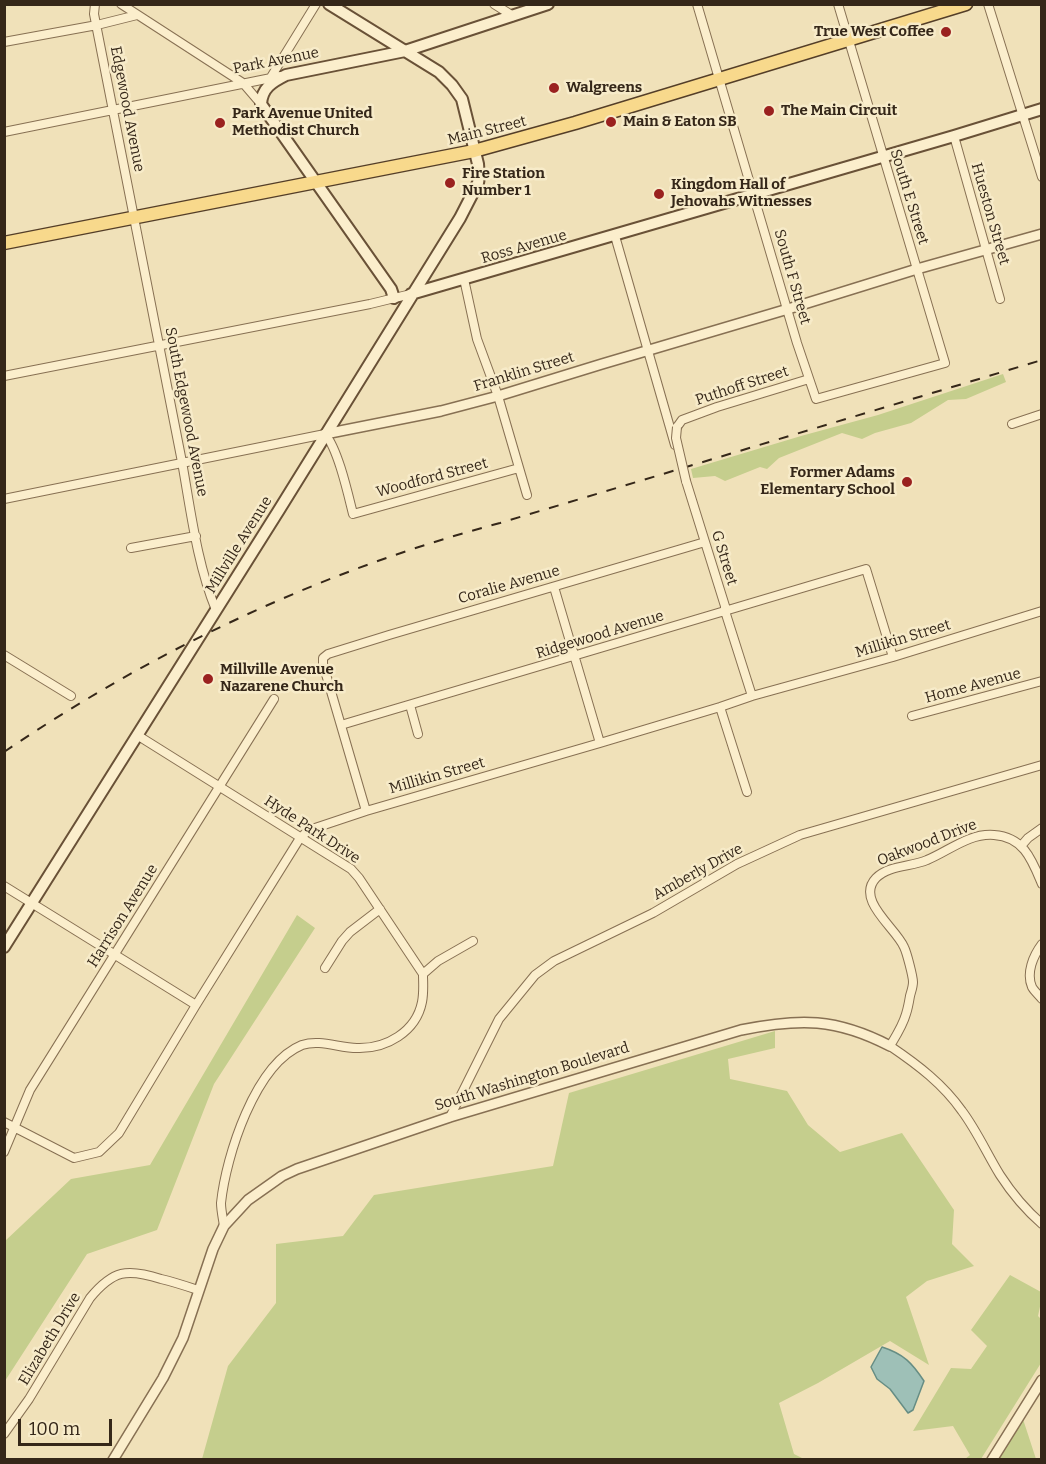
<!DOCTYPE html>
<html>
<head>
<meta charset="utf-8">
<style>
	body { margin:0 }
	#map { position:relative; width:1046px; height:1464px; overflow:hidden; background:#f0e1b9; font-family:Bitter,serif }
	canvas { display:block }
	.frame { position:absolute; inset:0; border:6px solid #352719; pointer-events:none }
	.scale { position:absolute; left:18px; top:1419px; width:94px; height:27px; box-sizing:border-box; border:3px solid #352719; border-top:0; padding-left:8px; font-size:18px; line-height:21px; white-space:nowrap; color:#352719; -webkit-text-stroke:4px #f7ebc9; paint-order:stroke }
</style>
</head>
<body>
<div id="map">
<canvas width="1046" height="1464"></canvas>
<div class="frame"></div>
<div class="scale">100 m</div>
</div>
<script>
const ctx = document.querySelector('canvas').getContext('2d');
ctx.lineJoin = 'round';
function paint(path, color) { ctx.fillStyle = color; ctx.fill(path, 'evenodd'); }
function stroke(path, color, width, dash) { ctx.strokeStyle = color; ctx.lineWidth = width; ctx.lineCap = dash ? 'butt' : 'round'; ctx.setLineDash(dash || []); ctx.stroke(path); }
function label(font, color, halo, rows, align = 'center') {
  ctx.font = font + ' Bitter,serif'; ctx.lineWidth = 5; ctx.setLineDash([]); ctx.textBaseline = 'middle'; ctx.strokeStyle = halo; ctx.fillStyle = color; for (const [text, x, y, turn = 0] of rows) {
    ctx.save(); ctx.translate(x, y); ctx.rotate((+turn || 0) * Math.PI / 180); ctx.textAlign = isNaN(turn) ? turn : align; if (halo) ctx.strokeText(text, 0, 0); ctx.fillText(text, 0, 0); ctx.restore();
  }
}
paint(new Path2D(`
	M 1003,374 L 1006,382 L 966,399 L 948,400 L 911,423 L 875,433 L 862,439 L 842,433 L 779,458 L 767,469 L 760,467 L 725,481 L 715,476 L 693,478 L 691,469 L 801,436 L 878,415 Z
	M 297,915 L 315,928 L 214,1084 L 157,1230 L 87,1254 L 5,1381 L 5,1241 L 71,1179 L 150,1165 Z
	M 775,1031 L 775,1048 L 728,1059 L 730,1079 L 787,1091 L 808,1125 L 840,1152 L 902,1133 L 954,1210 L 952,1244 L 974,1266 L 927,1281 L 906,1297 L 929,1365 L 890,1341 L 818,1383 L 779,1403 L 794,1454 L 804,1459 L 202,1459 L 228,1366 L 276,1303 L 276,1244 L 343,1236 L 374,1195 L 553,1166 L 569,1093 Z
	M 1010,1275 L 1041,1292 L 1041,1302 L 1038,1316 L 1041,1319 L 1041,1363 L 981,1459 L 965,1459 L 970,1455 L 953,1426 L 913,1431 L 951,1368 L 971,1369 L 987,1346 L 971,1330 Z
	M 1021,1413 L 1036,1459 L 992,1459 Z`), '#c5ce8d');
const water = new Path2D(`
	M 882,1347 C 904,1354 912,1363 924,1381 L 913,1410 L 908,1413 L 890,1389 L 877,1379 L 871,1367 Z`);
paint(water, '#9ec0b7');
stroke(water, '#668d84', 1.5);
const minor = new Path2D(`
	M 95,4 L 94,14 L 182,462 C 191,512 197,564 216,610
	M 121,4 L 243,83 L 261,104
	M 494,4 L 513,16
	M 697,4 L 797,343 L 816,399 L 945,363 L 838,4
	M 988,4 L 1042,177
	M 4,42 L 97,25 L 137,15
	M 271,77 L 316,4
	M 4,132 L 281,76
	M 954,136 L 1000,299
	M 615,236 L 675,445
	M 464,279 L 477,339 L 498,396 L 527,495
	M 4,376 L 370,304 L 411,294
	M 1012,424 L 1042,414
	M 677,427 L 682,420 L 717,407 L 809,379
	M 686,481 L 725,606 L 725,611 L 752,696
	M 4,499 L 325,434 C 338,449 348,494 353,514 L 519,468
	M 131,548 L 196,536
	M 554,587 L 600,743
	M 4,655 L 71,696
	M 410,705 L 418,734
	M 720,707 L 747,792
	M 912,716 L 1042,681
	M 341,725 L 866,569 L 893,657
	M 137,735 L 351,869 L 359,878 L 423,974 C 423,983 424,992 422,1002 C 416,1032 386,1049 357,1048 C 339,1048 320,1039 302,1045 C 255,1064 226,1156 221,1203 C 221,1210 223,1219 224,1226
	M 366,811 L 323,664 L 323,658 L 328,654 L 389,635 L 705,542
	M 1021,846 L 1028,838 L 1042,828
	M 1042,884 C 1032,860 1024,837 994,835 C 969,833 949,851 927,860 C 911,867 889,865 876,878 C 855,900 896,928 904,947 C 907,953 913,977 913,982 C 913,987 911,992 910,996 C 909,1002 908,1008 906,1014 C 903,1025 896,1036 890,1046 C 918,1065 943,1084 962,1111 C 977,1131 987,1154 1000,1175 C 1011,1192 1026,1210 1042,1224
	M 4,886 L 196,1005
	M 1042,944 C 1033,956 1026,973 1032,987 C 1034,991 1039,995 1042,999
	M 325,968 L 342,941 L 350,932 L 380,909
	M 423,974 L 438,961 L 473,941
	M 450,1117 L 499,1019 L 535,975 L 554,961 L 653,913 L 737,864 L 800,835 L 1042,765
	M 4,1122 L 74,1158 L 99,1152 L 119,1133 L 196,1005 L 300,838 L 309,830 L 366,811 L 600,743 L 720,707 L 752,696 L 893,657 L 1042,611
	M 4,1152 L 30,1090 L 274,699
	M 4,1434 L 29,1399 L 90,1298 C 113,1270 127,1268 161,1279 C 174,1282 186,1286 198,1290`);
const tertiary = new Path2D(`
	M 325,434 L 441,411 L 498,396 L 602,364 L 788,309 L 917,269 L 1042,234
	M 113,1460 L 163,1378 L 183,1338 L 213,1249 L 224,1226 L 248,1200 L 282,1176 L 297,1169 L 450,1117 L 741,1030 C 800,1018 836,1018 890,1046
	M 992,1460 L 1042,1380`);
const secondary = new Path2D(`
	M 411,294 L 954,136 L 1042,109
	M 394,298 L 391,289 L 261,104 C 262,88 272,82 286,75 L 405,51 L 548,4
	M 4,947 L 279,510 L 460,218 L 478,183 L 479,177 L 478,164 L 462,99 L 452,85 L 439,72 L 329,4`);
const primary = new Path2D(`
	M 4,243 L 474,151 L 575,123 L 966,4`);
stroke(minor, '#877053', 10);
stroke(tertiary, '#877053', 12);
stroke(secondary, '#695137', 14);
stroke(primary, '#543e28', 15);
stroke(minor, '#fbeecc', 8);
stroke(tertiary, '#fbeecc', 9);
stroke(secondary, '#fbeecc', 10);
stroke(primary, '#f8d98c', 12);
stroke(new Path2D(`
	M 4,752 C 156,649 323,570 500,523 L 1042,360`), '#352719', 2, [10, 10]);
const minorBridge = new Path2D(`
	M 677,427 L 676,438 L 686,481`);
stroke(minorBridge, '#877053', 10, []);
stroke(minorBridge, '#fbeecc', 8);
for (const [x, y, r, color] of [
	[946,32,6,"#9a211f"],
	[554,88,6,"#9a211f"],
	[769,111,6,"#9a211f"],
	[611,122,6,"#9a211f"],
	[220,123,6,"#9a211f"],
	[450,183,6,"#9a211f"],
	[659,194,6,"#9a211f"],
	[907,482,6,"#9a211f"],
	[208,679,6,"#9a211f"]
]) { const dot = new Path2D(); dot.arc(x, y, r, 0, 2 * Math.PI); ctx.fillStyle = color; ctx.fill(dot); stroke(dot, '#f7ebc9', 2); }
label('bold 15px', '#352719', '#f7ebc9', [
	["True West Coffee",934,32,"right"],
	["Walgreens",566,88],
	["The Main Circuit",781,111],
	["Park Avenue United",232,114],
	["Methodist Church",232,131],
	["Main & Eaton SB",623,122],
	["Fire Station",462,174],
	["Number 1",462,191],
	["Kingdom Hall of",671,185],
	["Jehovahs Witnesses",671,202],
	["Former Adams",895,473,"right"],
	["Elementary School",895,490,"right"],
	["Millville Avenue",220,670],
	["Nazarene Church",220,687]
], 'left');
label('15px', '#352719', '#f7ebc9', [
	["Park Avenue",276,61,-11],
	["Edgewood Avenue",127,109,79],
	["Main Street",487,131,-14],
	["South E Street",909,197,73],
	["Hueston Street",990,214,74],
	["Ross Avenue",524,247,-16],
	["South F Street",792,277,74],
	["Franklin Street",524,372,-17],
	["Puthoff Street",742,386,-18],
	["South Edgewood Avenue",186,412,79],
	["Woodford Street",432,478,-15],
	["Millville Avenue",239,545,-58],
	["G Street",724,558,73],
	["Coralie Avenue",509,585,-16],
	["Ridgewood Avenue",600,635,-17],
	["Millikin Street",903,639,-17],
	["Home Avenue",973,686,-15],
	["Millikin Street",437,776,-16],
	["Hyde Park Drive",312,830,33],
	["Oakwood Drive",927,843,-21],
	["Amberly Drive",698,872,-29],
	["Harrison Avenue",123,916,-58],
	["South Washington Boulevard",532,1077,-17],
	["Elizabeth Drive",50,1339,-59]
]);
</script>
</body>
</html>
